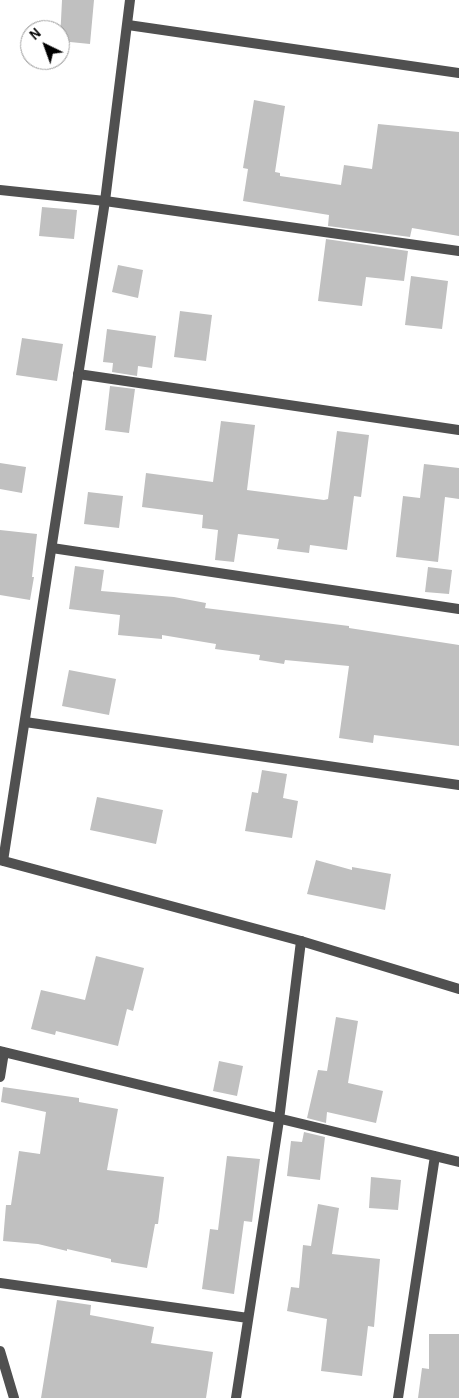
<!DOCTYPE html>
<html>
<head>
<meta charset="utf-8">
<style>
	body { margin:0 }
	#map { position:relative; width:459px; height:1398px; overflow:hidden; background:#fff; font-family:"Alegreya Sans",sans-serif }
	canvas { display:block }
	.north { position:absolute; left:20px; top:20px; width:50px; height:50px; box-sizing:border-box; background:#fff; border:1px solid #999; border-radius:50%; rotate:318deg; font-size:14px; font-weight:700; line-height:20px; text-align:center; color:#000 }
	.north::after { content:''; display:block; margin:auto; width:18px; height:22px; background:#000; clip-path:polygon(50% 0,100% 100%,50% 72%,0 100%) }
</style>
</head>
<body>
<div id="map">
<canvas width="459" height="1398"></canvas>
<div class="north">N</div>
</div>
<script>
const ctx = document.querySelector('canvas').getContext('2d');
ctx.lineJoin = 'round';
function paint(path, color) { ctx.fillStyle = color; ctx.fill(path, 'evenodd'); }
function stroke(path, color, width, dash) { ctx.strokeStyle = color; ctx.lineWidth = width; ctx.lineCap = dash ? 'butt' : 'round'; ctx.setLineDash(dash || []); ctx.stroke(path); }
paint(new Path2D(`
	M 62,0 L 94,0 L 90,44 L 60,41 Z
	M 254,100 L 285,106 L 275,172 L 280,173 L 280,176 L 341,185 L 344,165 L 372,169 L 378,124 L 459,132 L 459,236 L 412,228 L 410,237 L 328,226 L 329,215 L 243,201 L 248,169 L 243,168 Z
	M 42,207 L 77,210 L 74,239 L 39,236 Z
	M 326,239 L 408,251 L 404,281 L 366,277 L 362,306 L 318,301 Z
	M 118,265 L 143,270 L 138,298 L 112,292 Z
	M 411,276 L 448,281 L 442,329 L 405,325 Z
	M 180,311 L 212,315 L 206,361 L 174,357 Z
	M 107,329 L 156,336 L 152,368 L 138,366 L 137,376 L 112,372 L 113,363 L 103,362 Z
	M 22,338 L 63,344 L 57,381 L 16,375 Z
	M 110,386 L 135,389 L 129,433 L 105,430 Z
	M 221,421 L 255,425 L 247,490 L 324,500 L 328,499 L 337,431 L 369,435 L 361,497 L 354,496 L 347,550 L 310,545 L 309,553 L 277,549 L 279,539 L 238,534 L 234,562 L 215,560 L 218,530 L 202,528 L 203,515 L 142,507 L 146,473 L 213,482 Z
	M 0,463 L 26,467 L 22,493 L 0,489 Z
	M 424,464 L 459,468 L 459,499 L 445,497 L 438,562 L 396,557 L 403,496 L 420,498 Z
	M 88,492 L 123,496 L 119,528 L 84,524 Z
	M 0,530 L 37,534 L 32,577 L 34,577 L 30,600 L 0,595 Z
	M 75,566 L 104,570 L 101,591 L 174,597 L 206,603 L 205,608 L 349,626 L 349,628 L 459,645 L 459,746 L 374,735 L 373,743 L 339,738 L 349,666 L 285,660 L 284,664 L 259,660 L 260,655 L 215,649 L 216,644 L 162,635 L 162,639 L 118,635 L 120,615 L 69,609 Z
	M 428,567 L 452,570 L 449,594 L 425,592 Z
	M 69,670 L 116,679 L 109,715 L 62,706 Z
	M 262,770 L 287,774 L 283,798 L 298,801 L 292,838 L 245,831 L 252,792 L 258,793 Z
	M 97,797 L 163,810 L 156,844 L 90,830 Z
	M 316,860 L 352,870 L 352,867 L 391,874 L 385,910 L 307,894 Z
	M 96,956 L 144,968 L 133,1011 L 127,1009 L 118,1046 L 56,1031 L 55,1035 L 31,1029 L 41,990 L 85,1000 Z
	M 336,1017 L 358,1021 L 348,1083 L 383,1091 L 376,1123 L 327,1112 L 326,1123 L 307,1118 L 318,1070 L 327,1071 Z
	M 219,1061 L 243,1066 L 237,1096 L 213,1091 Z
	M 3,1087 L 79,1098 L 79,1102 L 118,1109 L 107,1170 L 164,1177 L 158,1224 L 155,1224 L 147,1268 L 111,1262 L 111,1259 L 67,1249 L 67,1251 L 38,1244 L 3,1241 L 6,1205 L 11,1205 L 19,1151 L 40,1154 L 46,1112 L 1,1102 Z
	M 304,1132 L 325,1137 L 320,1180 L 287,1176 L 291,1141 L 302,1142 Z
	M 227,1156 L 260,1159 L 252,1222 L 244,1221 L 234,1294 L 202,1289 L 210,1229 L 218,1230 Z
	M 371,1177 L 401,1180 L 398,1210 L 369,1208 Z
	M 318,1204 L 339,1208 L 332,1254 L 380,1259 L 374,1327 L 368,1326 L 362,1376 L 321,1371 L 327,1319 L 287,1311 L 291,1287 L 299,1288 L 303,1245 L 311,1246 Z
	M 57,1300 L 91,1305 L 90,1315 L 154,1327 L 151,1343 L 213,1352 L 206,1398 L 41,1398 Z
	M 429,1334 L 459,1334 L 459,1398 L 418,1398 L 422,1368 L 429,1369 Z`), '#c0c0c0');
stroke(new Path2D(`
	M 128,25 L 459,73
	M 0,190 L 105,201 L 459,251
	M 78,374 L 459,430
	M 52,548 L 459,609
	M 25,722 L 459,785
	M 0,1051 L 459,1162
	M 0,1077 L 4,1052
	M 0,1283 L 248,1318
	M 0,1351 L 14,1398
	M 236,1398 L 279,1120 L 301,941
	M 398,1398 L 435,1156`), '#505050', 10);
stroke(new Path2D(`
	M 0,860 L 301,941 L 459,989
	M 3,861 L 105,201 L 130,0`), '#505050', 10);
</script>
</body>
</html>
